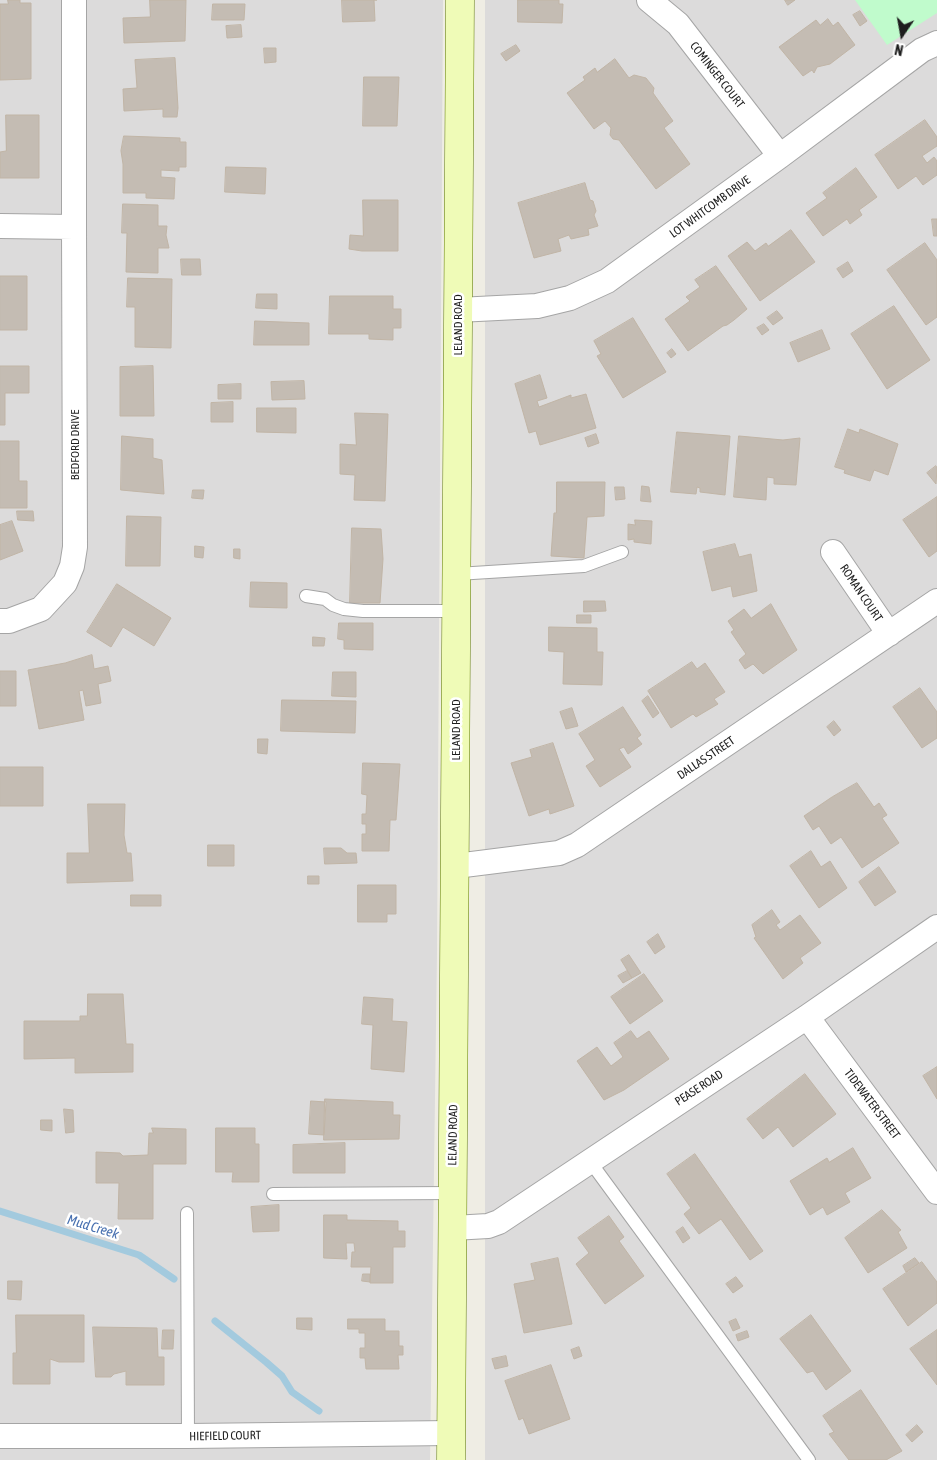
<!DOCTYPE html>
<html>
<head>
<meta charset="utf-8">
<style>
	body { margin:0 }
	#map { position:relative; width:937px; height:1460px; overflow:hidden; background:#efede4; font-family:"Asap Condensed",sans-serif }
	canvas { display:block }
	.north { position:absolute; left:877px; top:10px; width:50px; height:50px; -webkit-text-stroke:4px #fff; paint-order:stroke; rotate:192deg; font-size:14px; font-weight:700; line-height:20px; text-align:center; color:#1e1e1e }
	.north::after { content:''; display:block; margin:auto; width:18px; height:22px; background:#1e1e1e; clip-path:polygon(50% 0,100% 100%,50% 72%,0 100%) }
</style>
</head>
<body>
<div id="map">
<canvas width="937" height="1460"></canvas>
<div class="north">N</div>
</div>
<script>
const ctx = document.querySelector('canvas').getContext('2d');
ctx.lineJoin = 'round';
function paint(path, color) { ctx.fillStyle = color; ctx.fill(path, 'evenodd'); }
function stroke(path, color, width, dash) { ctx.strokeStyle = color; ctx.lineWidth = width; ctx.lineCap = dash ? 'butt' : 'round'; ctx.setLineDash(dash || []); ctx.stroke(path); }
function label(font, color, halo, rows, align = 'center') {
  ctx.font = font + ' "Asap Condensed",sans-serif'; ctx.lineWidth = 5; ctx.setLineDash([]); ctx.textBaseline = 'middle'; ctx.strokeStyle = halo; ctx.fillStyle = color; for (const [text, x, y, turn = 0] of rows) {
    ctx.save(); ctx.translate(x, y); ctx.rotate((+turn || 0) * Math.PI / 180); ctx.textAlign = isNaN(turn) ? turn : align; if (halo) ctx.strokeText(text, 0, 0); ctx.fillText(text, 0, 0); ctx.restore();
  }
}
paint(new Path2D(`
	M 0,0 L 443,0 L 437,953 L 430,1460 L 0,1460 Z
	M 485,0 L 937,0 L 937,1460 L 485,1460 Z`), '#dcdbdb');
paint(new Path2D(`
	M 855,0 L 937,0 L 937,13 L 887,45 Z`), '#c0fbcc');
stroke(new Path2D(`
	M 0,1211 L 139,1255 L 174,1279
	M 215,1321 L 266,1362 L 282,1376 L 292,1392 L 319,1411`), '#a3cade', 7);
const building = new Path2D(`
	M 8,0 L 20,0 L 20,3 L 31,3 L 31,79 L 0,80 L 0,4 L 8,4 Z
	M 150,0 L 186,0 L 185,41 L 124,43 L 123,18 L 150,17 Z
	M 342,0 L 377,0 L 374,0 L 375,21 L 343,22 Z
	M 518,0 L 559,0 L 559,4 L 563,4 L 562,23 L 518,22 Z
	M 785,0 L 795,0 L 788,5 Z
	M 213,4 L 245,4 L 244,20 L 212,20 Z
	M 860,11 L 867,21 L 860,26 L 853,15 Z
	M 828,19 L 833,26 L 838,22 L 855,45 L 830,64 L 817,67 L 814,73 L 812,70 L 803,76 L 779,47 L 816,20 L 820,25 Z
	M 241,25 L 242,37 L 227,38 L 226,26 Z
	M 516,45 L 520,51 L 506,61 L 501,54 Z
	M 264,48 L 276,48 L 276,62 L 265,63 Z
	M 175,58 L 178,108 L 177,117 L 163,117 L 163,109 L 124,111 L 123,89 L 137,88 L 135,60 Z
	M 615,59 L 629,78 L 634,75 L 646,78 L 654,88 L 653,93 L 673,121 L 664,128 L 690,164 L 656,189 L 619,140 L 613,139 L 610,135 L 611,128 L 605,121 L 594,129 L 567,93 L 585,80 L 583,77 L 595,68 L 597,72 Z
	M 364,77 L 399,77 L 397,126 L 363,126 Z
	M 6,115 L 39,115 L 39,178 L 0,178 L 0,152 L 6,151 Z
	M 925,120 L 937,137 L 937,146 L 922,156 L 927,163 L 934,157 L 937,161 L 937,175 L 923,185 L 916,176 L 898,189 L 875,155 Z
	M 124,136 L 180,138 L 180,142 L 186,142 L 186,167 L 179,167 L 179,171 L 161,170 L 161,177 L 175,178 L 174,199 L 146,198 L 146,193 L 123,193 L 123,164 L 121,151 Z
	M 226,167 L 266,168 L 265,194 L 225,192 Z
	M 856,168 L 877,197 L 859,210 L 862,215 L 850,224 L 847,219 L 823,236 L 806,213 L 827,198 L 823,193 Z
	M 585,183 L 590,200 L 593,201 L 596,211 L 594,215 L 598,226 L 588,229 L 589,235 L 571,239 L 569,235 L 558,239 L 561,251 L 534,258 L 518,203 Z
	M 363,200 L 398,200 L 398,251 L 362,251 L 349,249 L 350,235 L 363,236 Z
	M 123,204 L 158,205 L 158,226 L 167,226 L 166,235 L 169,248 L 158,248 L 158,273 L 126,272 L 127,233 L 122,233 Z
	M 932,219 L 937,219 L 937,236 L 934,236 Z
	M 791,230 L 815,262 L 760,301 L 728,256 L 747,242 L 755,251 L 766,243 L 768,246 Z
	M 925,243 L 937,260 L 937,317 L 926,325 L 887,270 Z
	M 181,259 L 200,259 L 201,275 L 182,275 Z
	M 848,262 L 853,271 L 843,278 L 837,269 Z
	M 716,266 L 747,309 L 734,320 L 727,325 L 723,326 L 688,351 L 665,319 L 690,301 L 686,297 L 700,287 L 695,280 Z
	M 0,276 L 27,276 L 27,330 L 0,330 Z
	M 128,278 L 172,279 L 171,348 L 135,347 L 135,307 L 127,307 Z
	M 257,294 L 277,294 L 277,309 L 256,308 Z
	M 330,296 L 393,296 L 393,309 L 401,309 L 401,328 L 393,328 L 393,340 L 369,339 L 369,334 L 329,334 Z
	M 894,306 L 930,360 L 887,389 L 851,334 Z
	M 777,311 L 783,318 L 773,325 L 767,318 Z
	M 633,318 L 666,372 L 623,398 L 597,356 L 601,354 L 594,341 Z
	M 255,321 L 309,323 L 309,345 L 254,345 Z
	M 764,324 L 769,330 L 762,335 L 757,328 Z
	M 822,330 L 830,349 L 798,362 L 790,343 Z
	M 672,349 L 676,354 L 671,358 L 667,353 Z
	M 0,366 L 29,366 L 29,393 L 5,393 L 5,425 L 0,425 Z
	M 153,366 L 154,416 L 120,416 L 120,367 Z
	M 540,375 L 547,398 L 537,401 L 539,407 L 571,395 L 571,398 L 586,394 L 596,428 L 540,445 L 536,431 L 529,433 L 515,384 Z
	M 304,381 L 305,399 L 272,400 L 271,382 Z
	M 241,384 L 241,399 L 218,399 L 218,385 Z
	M 233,402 L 233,422 L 211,422 L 211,403 Z
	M 257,408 L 296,408 L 296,433 L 257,432 Z
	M 355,413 L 388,414 L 385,501 L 354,500 L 355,475 L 340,474 L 340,444 L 356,445 Z
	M 848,429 L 859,433 L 860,429 L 898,444 L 888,475 L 874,470 L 870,481 L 844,473 L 845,470 L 835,467 Z
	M 677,432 L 730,436 L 725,495 L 700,492 L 700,488 L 697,487 L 696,494 L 671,492 Z
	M 596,434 L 599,443 L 588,447 L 585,438 Z
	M 122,436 L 153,439 L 153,458 L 162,460 L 164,494 L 121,490 Z
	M 739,436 L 783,440 L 800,438 L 796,485 L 774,484 L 774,478 L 767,477 L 766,500 L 734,497 Z
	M 0,441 L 19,441 L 19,481 L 27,481 L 27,508 L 0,508 Z
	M 936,466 L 937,468 L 936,484 L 927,473 Z
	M 557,482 L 605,482 L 604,516 L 587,517 L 584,558 L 551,556 L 554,513 L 556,513 Z
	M 642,486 L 649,487 L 651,502 L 641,501 Z
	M 615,487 L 624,487 L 625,499 L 616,500 Z
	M 193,490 L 204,490 L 203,499 L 192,498 Z
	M 937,497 L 937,551 L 929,557 L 903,520 Z
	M 17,511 L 33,511 L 34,521 L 18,520 Z
	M 127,516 L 161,517 L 160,566 L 126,566 Z
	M 635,520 L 652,521 L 651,544 L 634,542 L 634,539 L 628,540 L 628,524 L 635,525 Z
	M 12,521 L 23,551 L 0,560 L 0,525 Z
	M 352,528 L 381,529 L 383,559 L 380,603 L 350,603 Z
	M 735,544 L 739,557 L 751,554 L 757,591 L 733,597 L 731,586 L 712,591 L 703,552 Z
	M 195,546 L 204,547 L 203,558 L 195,557 Z
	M 234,549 L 240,549 L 240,559 L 234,558 Z
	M 251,582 L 287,583 L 287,608 L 250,607 Z
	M 117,584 L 171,618 L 154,646 L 123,627 L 111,647 L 87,632 Z
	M 584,601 L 605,601 L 606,611 L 584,612 Z
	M 771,604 L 797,650 L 763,674 L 753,664 L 745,669 L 739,660 L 746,654 L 731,632 L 734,630 L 728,621 L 744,609 L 751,618 Z
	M 577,615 L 591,615 L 591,623 L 577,623 Z
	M 339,623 L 373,623 L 373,650 L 344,649 L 344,640 L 338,639 Z
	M 549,627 L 597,628 L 597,652 L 603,652 L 602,685 L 563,684 L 564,652 L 549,651 Z
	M 313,637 L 325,638 L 324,646 L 313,646 Z
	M 92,655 L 94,669 L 108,666 L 111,681 L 98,684 L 101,703 L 86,706 L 83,690 L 79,691 L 84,720 L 39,729 L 28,670 L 65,663 Z
	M 692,662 L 697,669 L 705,663 L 725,692 L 714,699 L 718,704 L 696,717 L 693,714 L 671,728 L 648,691 Z
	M 0,671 L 16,671 L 16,706 L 0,706 Z
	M 333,672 L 356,672 L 356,697 L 332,696 Z
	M 920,688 L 937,712 L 937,738 L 922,748 L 893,707 Z
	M 648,696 L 659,713 L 653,718 L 642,701 Z
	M 282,700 L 356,701 L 355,733 L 281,731 Z
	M 623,707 L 641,735 L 637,738 L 642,744 L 628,754 L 624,747 L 619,749 L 631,767 L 600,787 L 586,766 L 595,760 L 579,734 Z
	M 572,708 L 578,726 L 566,729 L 560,712 Z
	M 834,721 L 841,730 L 834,736 L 827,727 Z
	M 258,739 L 268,739 L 267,754 L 258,753 Z
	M 553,743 L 574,806 L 550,814 L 549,809 L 529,816 L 511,763 L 532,757 L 530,750 Z
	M 363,763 L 400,764 L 396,820 L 390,820 L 389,851 L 362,851 L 362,834 L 366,834 L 366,824 L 362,824 L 362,814 L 366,814 L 367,795 L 362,794 Z
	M 0,767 L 43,767 L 43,806 L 0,806 Z
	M 857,783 L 874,807 L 879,803 L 887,815 L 882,818 L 899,843 L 862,868 L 841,837 L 831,844 L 819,826 L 813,830 L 804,816 L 832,797 Z
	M 88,804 L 125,804 L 124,835 L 127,853 L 131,853 L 133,881 L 67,883 L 67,853 L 89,853 Z
	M 208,845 L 234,845 L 234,866 L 208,866 Z
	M 324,848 L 341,848 L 347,853 L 356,853 L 357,863 L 325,864 Z
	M 811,851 L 821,867 L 830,861 L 847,888 L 819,908 L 790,866 Z
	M 879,867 L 896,892 L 875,906 L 859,882 Z
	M 308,876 L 319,876 L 319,884 L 308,884 Z
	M 358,885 L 396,885 L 396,914 L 387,914 L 387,922 L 358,922 Z
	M 131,895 L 161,895 L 161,906 L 131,906 Z
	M 772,910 L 780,922 L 776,925 L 780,930 L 800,915 L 821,943 L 800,958 L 803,963 L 783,979 L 754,938 L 756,937 L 752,925 Z
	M 658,934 L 665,947 L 655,954 L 647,942 Z
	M 629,955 L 641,973 L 632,978 L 621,960 Z
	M 627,971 L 632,978 L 623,983 L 618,976 Z
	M 644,974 L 663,1001 L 630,1024 L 611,997 Z
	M 88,994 L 123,994 L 126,1044 L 133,1044 L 133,1072 L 75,1073 L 75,1058 L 24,1059 L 24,1021 L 80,1021 L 80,1016 L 87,1016 Z
	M 364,997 L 393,999 L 392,1021 L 407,1022 L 404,1072 L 371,1069 L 373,1025 L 362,1024 Z
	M 631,1031 L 637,1039 L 649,1031 L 669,1059 L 624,1090 L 604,1100 L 577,1061 L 597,1047 L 611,1066 L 623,1057 L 614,1043 Z
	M 937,1067 L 937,1099 L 923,1076 Z
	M 805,1074 L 836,1114 L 793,1147 L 778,1127 L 763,1139 L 747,1119 Z
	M 325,1099 L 393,1102 L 393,1115 L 400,1115 L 399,1139 L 324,1140 Z
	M 311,1101 L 326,1102 L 324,1135 L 309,1134 Z
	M 64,1109 L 73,1110 L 74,1132 L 66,1133 Z
	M 41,1120 L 52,1120 L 52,1131 L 41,1130 Z
	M 152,1128 L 186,1129 L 186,1164 L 153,1164 L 153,1219 L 118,1219 L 119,1183 L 96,1183 L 96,1152 L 120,1153 L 123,1156 L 148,1155 L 149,1133 L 153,1133 Z
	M 216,1128 L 255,1128 L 255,1144 L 259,1144 L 259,1182 L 232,1182 L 233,1172 L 216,1172 Z
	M 345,1143 L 345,1173 L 293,1173 L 293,1145 Z
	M 853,1148 L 871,1178 L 845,1193 L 850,1202 L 827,1215 L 823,1207 L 810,1215 L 790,1181 L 827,1158 L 829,1162 Z
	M 695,1154 L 763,1251 L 750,1260 L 721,1219 L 699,1234 L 684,1214 L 691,1208 L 667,1174 Z
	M 279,1205 L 279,1231 L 253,1232 L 251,1207 Z
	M 882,1210 L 901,1230 L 898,1232 L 907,1248 L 868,1273 L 845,1238 Z
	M 324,1215 L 347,1215 L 347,1220 L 398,1221 L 398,1231 L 405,1231 L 405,1247 L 393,1247 L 393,1283 L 370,1283 L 371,1267 L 351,1267 L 352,1252 L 355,1252 L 354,1243 L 346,1243 L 347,1259 L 324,1258 Z
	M 609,1216 L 624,1237 L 619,1241 L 644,1276 L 605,1304 L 576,1264 L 589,1253 L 578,1238 Z
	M 683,1227 L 690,1238 L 683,1243 L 676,1232 Z
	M 558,1258 L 572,1324 L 524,1333 L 514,1284 L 535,1280 L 531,1264 Z
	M 915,1258 L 919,1263 L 906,1272 L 903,1266 Z
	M 922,1262 L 937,1282 L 937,1303 L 908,1326 L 883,1289 Z
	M 363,1274 L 370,1274 L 370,1282 L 362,1281 Z
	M 736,1277 L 743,1286 L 733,1293 L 726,1284 Z
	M 8,1281 L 22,1281 L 21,1300 L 8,1299 Z
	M 16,1315 L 84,1315 L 84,1362 L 59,1362 L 50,1359 L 50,1384 L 13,1384 L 13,1353 L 16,1353 Z
	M 811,1315 L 851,1371 L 826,1390 L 813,1371 L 807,1373 L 780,1339 Z
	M 297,1318 L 312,1318 L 312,1330 L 297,1329 Z
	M 348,1319 L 385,1319 L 385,1331 L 399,1331 L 399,1346 L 403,1346 L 403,1355 L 398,1355 L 399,1369 L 366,1369 L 365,1358 L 360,1358 L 360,1348 L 365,1348 L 365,1333 L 359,1333 L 359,1329 L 348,1329 Z
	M 736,1319 L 740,1328 L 733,1331 L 729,1322 Z
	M 93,1327 L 157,1328 L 158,1357 L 164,1357 L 164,1385 L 126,1385 L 126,1371 L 114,1374 L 111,1377 L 96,1377 Z
	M 163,1330 L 174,1330 L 173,1349 L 162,1349 Z
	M 937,1330 L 937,1385 L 910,1349 Z
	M 747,1331 L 749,1337 L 738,1341 L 736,1335 Z
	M 579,1347 L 582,1356 L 574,1359 L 571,1350 Z
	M 506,1356 L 508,1366 L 495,1369 L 492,1359 Z
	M 551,1365 L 570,1419 L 529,1434 L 523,1418 L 519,1420 L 505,1381 Z
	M 861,1390 L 902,1451 L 886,1460 L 849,1460 L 829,1434 L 834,1432 L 823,1416 Z
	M 917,1425 L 923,1432 L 912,1442 L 906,1435 Z`);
paint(building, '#c4bcb3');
stroke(building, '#c1b5a6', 1);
const lane = new Path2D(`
	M 457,574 L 584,566 L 622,552
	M 306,596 L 325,599 L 333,605 L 344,609 L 363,611 L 457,611
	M 589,1160 L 809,1460
	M 273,1194 L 453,1193
	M 187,1213 L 188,1436`);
const street = new Path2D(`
	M 74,0 L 74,227
	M 649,0 L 678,24 L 780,156
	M 0,226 L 74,227 L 75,547 L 72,566 L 65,583 L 41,609 L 9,621 L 0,621
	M 458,310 L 537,306 L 570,298 L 607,281 L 780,156 L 922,50 L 937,43
	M 833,552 L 889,634
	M 456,866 L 559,853 L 577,845 L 937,601
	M 807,1017 L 937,1192
	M 453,1228 L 488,1226 L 499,1222 L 807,1017 L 937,927
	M 0,1436 L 188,1436 L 451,1433`);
const secondary = new Path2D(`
	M 451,1460 L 460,0`);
stroke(lane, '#a5a5a5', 14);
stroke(street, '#a5a5a5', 26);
stroke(secondary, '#5d7802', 29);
stroke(lane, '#fff', 12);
stroke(street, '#fff', 24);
stroke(secondary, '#effbb7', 28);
label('12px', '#1e1e1e', '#fff', [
	["COMINGER COURT",717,75,52],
	["LOT WHITCOMB DRIVE",710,207,-36],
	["LELAND ROAD",458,325,-90],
	["BEDFORD DRIVE",75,445,-90],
	["ROMAN COURT",861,593,56],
	["LELAND ROAD",456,730,-90],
	["DALLAS STREET",706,758,-34],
	["PEASE ROAD",699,1088,-33],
	["TIDEWATER STREET",872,1104,53],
	["LELAND ROAD",453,1135,-89],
	["HIEFIELD COURT",225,1436,-1]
]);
label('italic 14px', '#4870b0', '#fff', [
	["Mud Creek",93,1227,17]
]);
</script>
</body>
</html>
